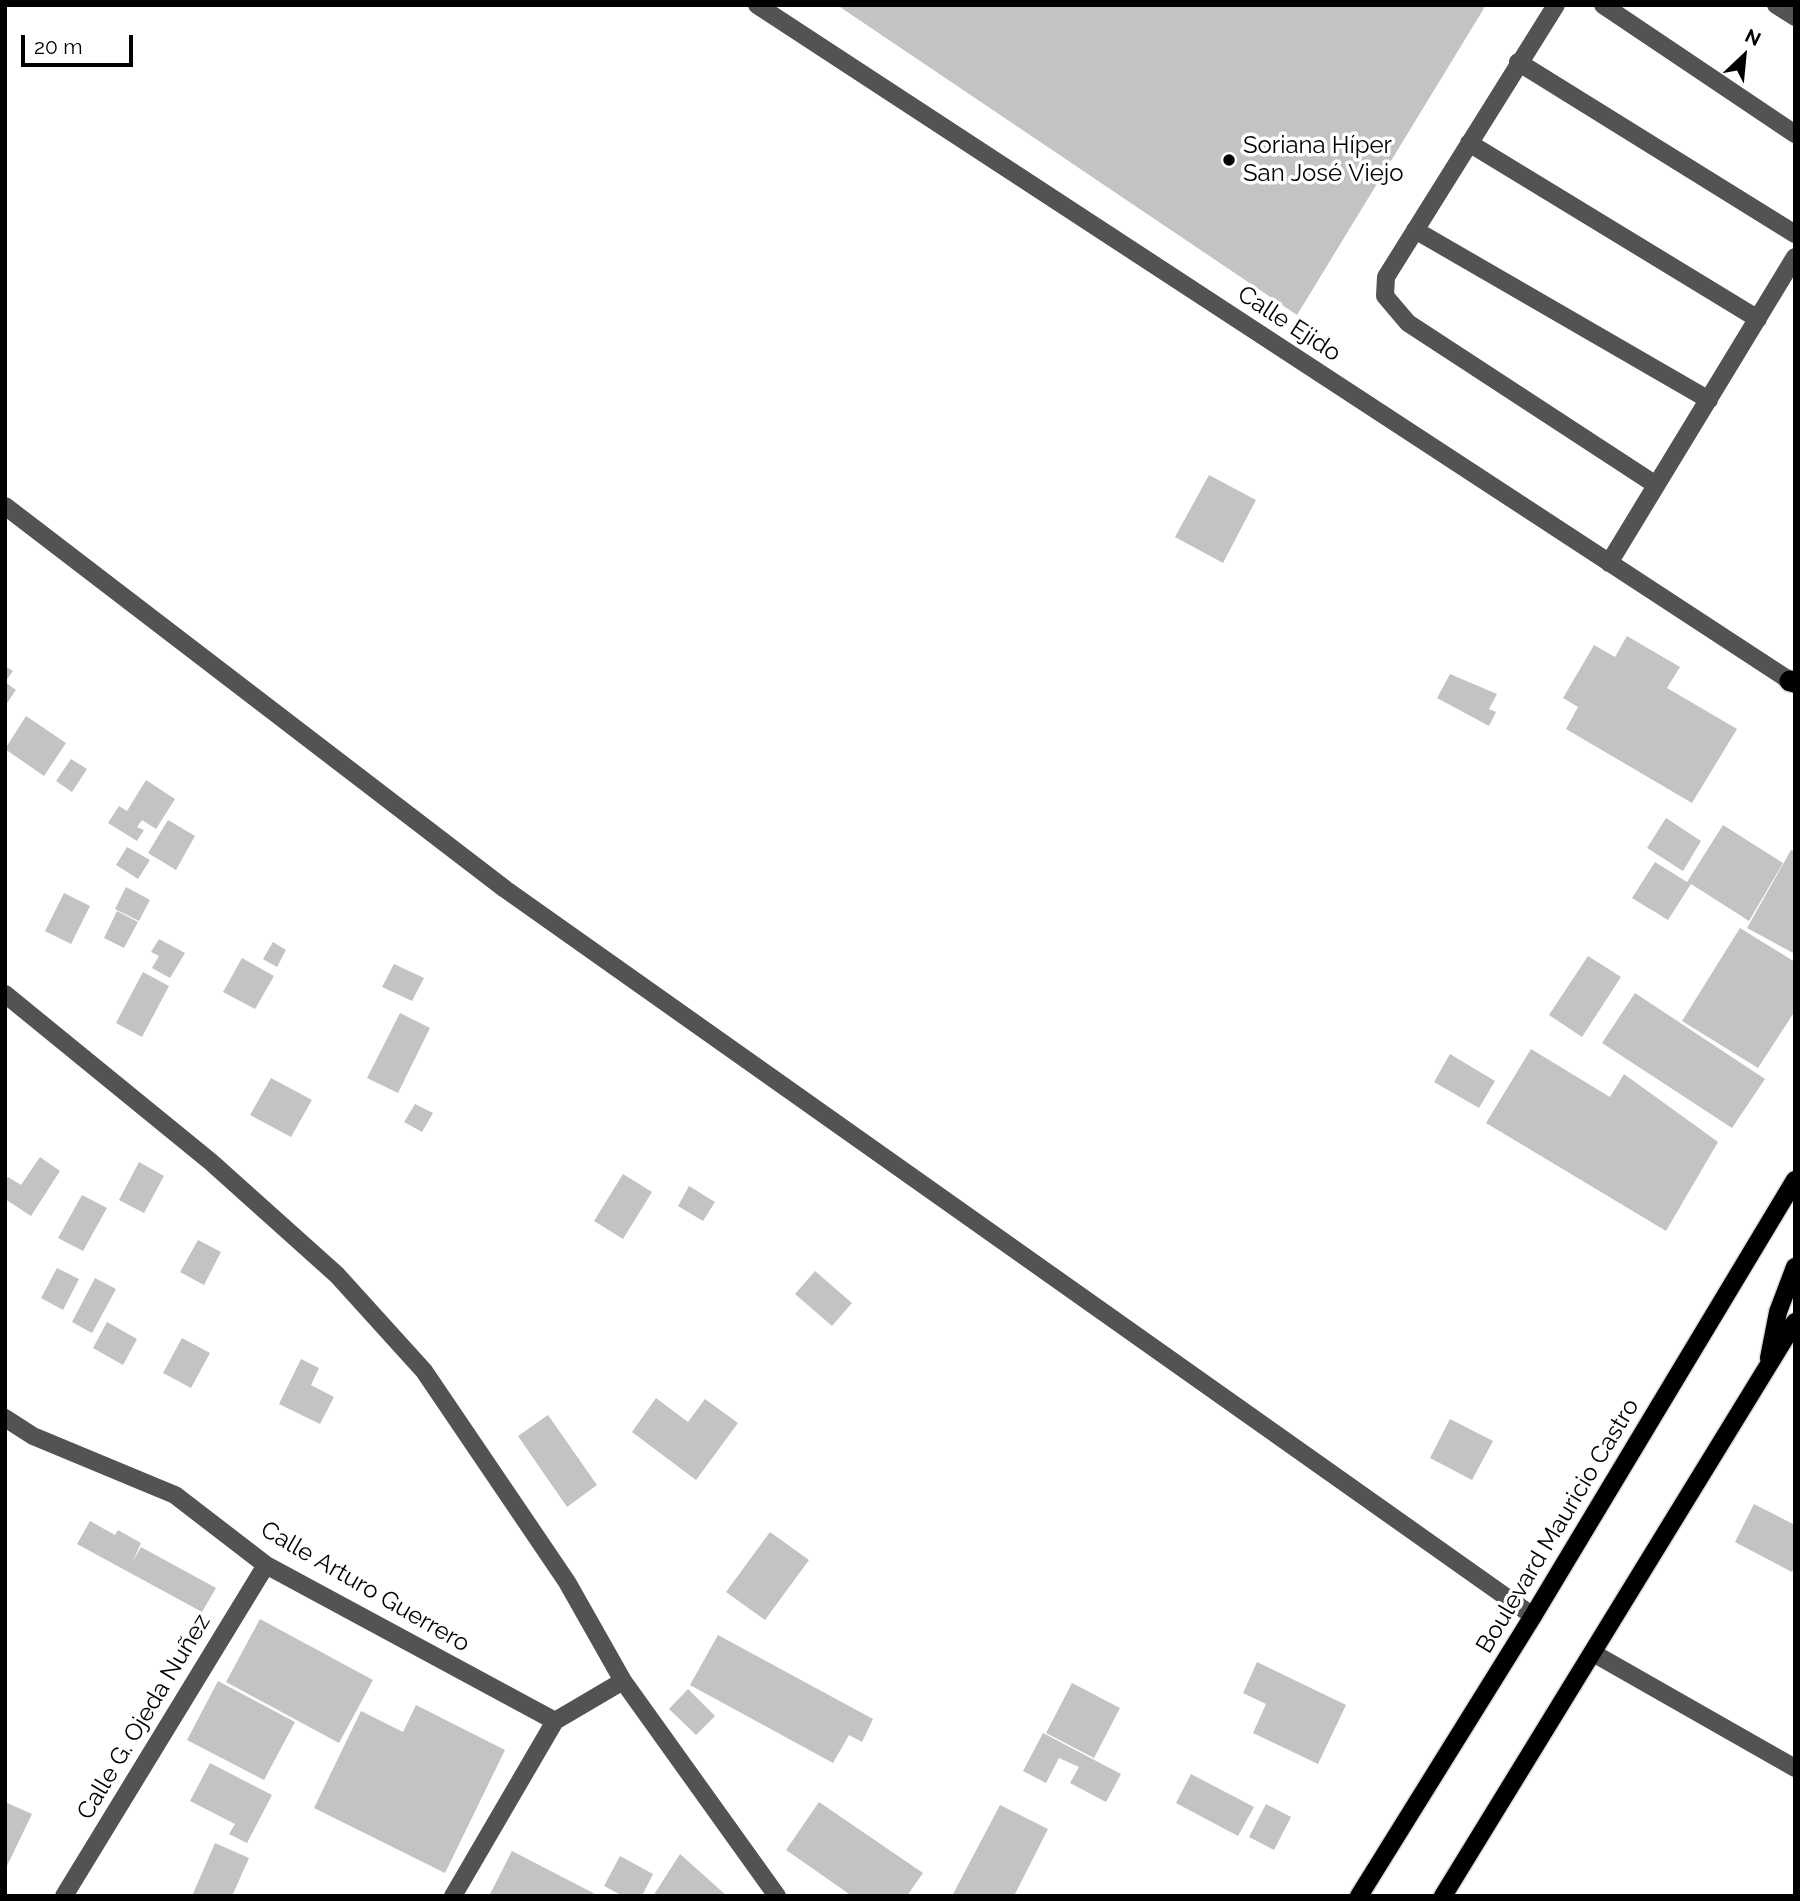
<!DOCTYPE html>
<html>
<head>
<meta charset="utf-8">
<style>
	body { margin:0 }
	#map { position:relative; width:1800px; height:1901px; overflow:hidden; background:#fff; font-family:Raleway,sans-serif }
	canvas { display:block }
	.frame { position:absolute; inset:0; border:7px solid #000; pointer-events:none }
	.north { position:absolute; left:1709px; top:21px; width:70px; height:70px; -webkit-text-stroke:5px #fff; paint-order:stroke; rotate:26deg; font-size:19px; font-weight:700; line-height:28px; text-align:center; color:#000 }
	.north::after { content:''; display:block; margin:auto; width:24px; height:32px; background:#000; clip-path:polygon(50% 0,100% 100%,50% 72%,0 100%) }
	.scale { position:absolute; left:21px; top:35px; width:112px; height:32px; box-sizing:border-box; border:4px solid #000; border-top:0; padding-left:9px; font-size:21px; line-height:24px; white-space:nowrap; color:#000; -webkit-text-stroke:5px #fff; paint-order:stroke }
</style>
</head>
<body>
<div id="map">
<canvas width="1800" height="1901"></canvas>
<div class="frame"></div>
<div class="north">N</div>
<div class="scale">20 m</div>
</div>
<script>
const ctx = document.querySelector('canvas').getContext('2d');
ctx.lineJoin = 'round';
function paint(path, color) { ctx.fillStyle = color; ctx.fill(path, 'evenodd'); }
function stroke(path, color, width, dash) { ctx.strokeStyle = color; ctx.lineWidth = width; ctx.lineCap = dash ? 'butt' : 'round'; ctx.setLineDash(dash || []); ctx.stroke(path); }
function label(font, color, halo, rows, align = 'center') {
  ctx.font = font + ' Raleway,sans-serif'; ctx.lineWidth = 7; ctx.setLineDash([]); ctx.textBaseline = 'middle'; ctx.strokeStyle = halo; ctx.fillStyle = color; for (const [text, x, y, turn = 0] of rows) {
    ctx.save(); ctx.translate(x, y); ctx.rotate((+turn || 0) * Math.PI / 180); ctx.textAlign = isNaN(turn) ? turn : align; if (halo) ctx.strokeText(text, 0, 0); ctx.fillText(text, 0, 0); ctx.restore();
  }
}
paint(new Path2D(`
	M 837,5 L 1486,5 L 1297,315 Z
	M 1209,475 L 1256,500 L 1223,563 L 1175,537 Z
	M 1627,636 L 1680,667 L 1667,688 L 1737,729 L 1692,803 L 1566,729 L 1578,707 L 1563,698 L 1594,645 L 1615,657 Z
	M 5,666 L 13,671 L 5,682 L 16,690 L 5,706 Z
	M 1450,674 L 1497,694 L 1489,709 L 1496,712 L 1489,726 L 1437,698 Z
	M 26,716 L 66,743 L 44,776 L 5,749 Z
	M 71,759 L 87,769 L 72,792 L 56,781 Z
	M 146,780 L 175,799 L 156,829 L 142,820 L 137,827 L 144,830 L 137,841 L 108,823 L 119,806 L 127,811 Z
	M 1666,818 L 1701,841 L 1683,871 L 1647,848 Z
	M 168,820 L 195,836 L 176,870 L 148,853 Z
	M 1723,825 L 1783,863 L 1749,921 L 1691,884 L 1668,920 L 1632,898 L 1655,862 L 1687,882 Z
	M 127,847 L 150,860 L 138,879 L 116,865 Z
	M 1791,850 L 1795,852 L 1795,954 L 1747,928 Z
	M 126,887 L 150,900 L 139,921 L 115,909 Z
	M 64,893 L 90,906 L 71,944 L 45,931 Z
	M 117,911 L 138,922 L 124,948 L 104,938 Z
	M 1740,928 L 1795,962 L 1795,1011 L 1758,1068 L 1682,1021 Z
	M 159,939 L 185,953 L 170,978 L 152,968 L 159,956 L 151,952 Z
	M 273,942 L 286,950 L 277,967 L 263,959 Z
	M 1588,956 L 1621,977 L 1582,1037 L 1549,1015 Z
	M 242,958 L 274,976 L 255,1009 L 223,992 Z
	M 394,964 L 424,978 L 412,1001 L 382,987 Z
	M 143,972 L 169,986 L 142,1037 L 116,1023 Z
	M 1635,993 L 1765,1079 L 1732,1128 L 1602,1043 Z
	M 400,1013 L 430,1028 L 398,1093 L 367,1078 Z
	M 1531,1049 L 1610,1097 L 1624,1074 L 1718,1142 L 1666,1231 L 1486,1123 Z
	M 1450,1054 L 1495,1081 L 1479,1108 L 1434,1082 Z
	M 271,1078 L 312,1100 L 291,1137 L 250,1115 Z
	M 415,1104 L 433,1113 L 422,1132 L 404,1122 Z
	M 40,1157 L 60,1171 L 31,1216 L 5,1199 L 5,1180 L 8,1177 L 21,1185 Z
	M 139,1162 L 164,1176 L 144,1213 L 119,1200 Z
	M 623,1174 L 652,1192 L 623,1239 L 594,1221 Z
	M 689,1186 L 715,1202 L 703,1221 L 678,1206 Z
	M 82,1195 L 107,1208 L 83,1251 L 58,1238 Z
	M 198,1240 L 221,1252 L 204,1285 L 180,1272 Z
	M 57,1268 L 79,1279 L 63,1310 L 41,1298 Z
	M 815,1271 L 852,1303 L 832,1326 L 795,1294 Z
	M 95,1278 L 116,1289 L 92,1333 L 72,1322 Z
	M 107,1322 L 137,1339 L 123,1365 L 93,1348 Z
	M 182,1338 L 210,1353 L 191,1388 L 163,1373 Z
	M 301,1359 L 319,1368 L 311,1385 L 334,1397 L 320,1424 L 279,1404 Z
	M 656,1398 L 688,1422 L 705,1399 L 738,1423 L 696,1480 L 632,1432 Z
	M 548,1415 L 597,1485 L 567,1507 L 518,1436 Z
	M 1450,1419 L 1493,1441 L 1472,1480 L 1430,1458 Z
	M 1754,1504 L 1795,1525 L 1795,1565 L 1792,1572 L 1735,1542 Z
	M 90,1521 L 115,1535 L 118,1530 L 141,1543 L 133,1561 L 141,1547 L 216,1588 L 202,1612 L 77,1544 Z
	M 770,1532 L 809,1560 L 765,1620 L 726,1592 Z
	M 260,1619 L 373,1680 L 339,1743 L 226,1682 Z
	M 718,1635 L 873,1719 L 862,1742 L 849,1735 L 833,1763 L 690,1685 Z
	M 1257,1662 L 1346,1705 L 1318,1764 L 1253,1733 L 1266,1704 L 1243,1693 Z
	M 218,1681 L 295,1722 L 264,1780 L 187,1740 Z
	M 1072,1683 L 1120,1708 L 1094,1758 L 1046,1733 Z
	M 688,1689 L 715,1716 L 696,1735 L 669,1709 Z
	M 416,1705 L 505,1750 L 445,1873 L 314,1808 L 361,1711 L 403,1732 Z
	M 1043,1733 L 1121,1774 L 1106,1802 L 1070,1783 L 1079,1767 L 1059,1758 L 1046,1783 L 1023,1771 Z
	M 210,1763 L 272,1795 L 247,1843 L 229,1834 L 235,1824 L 190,1801 Z
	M 1191,1774 L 1254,1807 L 1238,1836 L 1176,1803 Z
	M 5,1802 L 32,1814 L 5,1870 Z
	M 819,1802 L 923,1873 L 907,1896 L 852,1896 L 786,1850 Z
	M 1266,1804 L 1291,1817 L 1274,1850 L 1249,1837 Z
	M 1000,1805 L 1048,1829 L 1014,1896 L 952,1896 Z
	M 215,1843 L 249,1858 L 232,1896 L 192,1896 Z
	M 512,1851 L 599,1896 L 489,1896 Z
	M 680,1854 L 727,1896 L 653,1896 Z
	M 620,1856 L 653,1874 L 642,1896 L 623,1896 L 604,1886 Z`), '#c3c3c3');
const major = new Path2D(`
	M 1769,1358 L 1778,1312 L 1795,1267
	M 1359,1896 L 1533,1616 L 1795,1180
	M 1443,1896 L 1795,1322`);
const highway = new Path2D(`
	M 1790,681 L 1795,682`);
stroke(major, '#dbdbdb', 21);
stroke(highway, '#dbdbdb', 24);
stroke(new Path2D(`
	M 757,5 L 1795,684
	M 1556,5 L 1386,277 L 1385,296 L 1408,323 L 1656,485
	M 1603,5 L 1795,134
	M 1776,5 L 1795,17
	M 1518,62 L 1795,234
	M 1469,143 L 1758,319
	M 1415,230 L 1709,400
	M 5,506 L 505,889 L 1533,1616
	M 1609,563 L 1795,257
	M 5,994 L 211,1162 L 337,1275 L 424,1371 L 567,1582 L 623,1681 L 777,1896
	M 5,1418 L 33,1436 L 175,1495 L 266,1565 L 555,1721
	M 1593,1653 L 1795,1768
	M 64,1896 L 266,1565
	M 453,1896 L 555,1721 L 623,1681`), '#535353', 18);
stroke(major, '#000', 18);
stroke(highway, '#000', 21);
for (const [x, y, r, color] of [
	[1229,160,7,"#000"]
]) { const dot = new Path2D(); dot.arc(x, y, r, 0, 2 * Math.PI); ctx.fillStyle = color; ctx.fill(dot); stroke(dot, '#fff', 2.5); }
label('24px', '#000', '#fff', [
	["Soriana Híper",1243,146],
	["San José Viejo",1243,174]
], 'left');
label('24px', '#000', '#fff', [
	["Calle Ejido",1289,324,33],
	["Boulevard Mauricio Castro",1558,1526,-59],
	["Calle Arturo Guerrero",365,1587,30],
	["Calle G. Ojeda Nuñez",144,1717,-59]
]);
</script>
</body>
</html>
